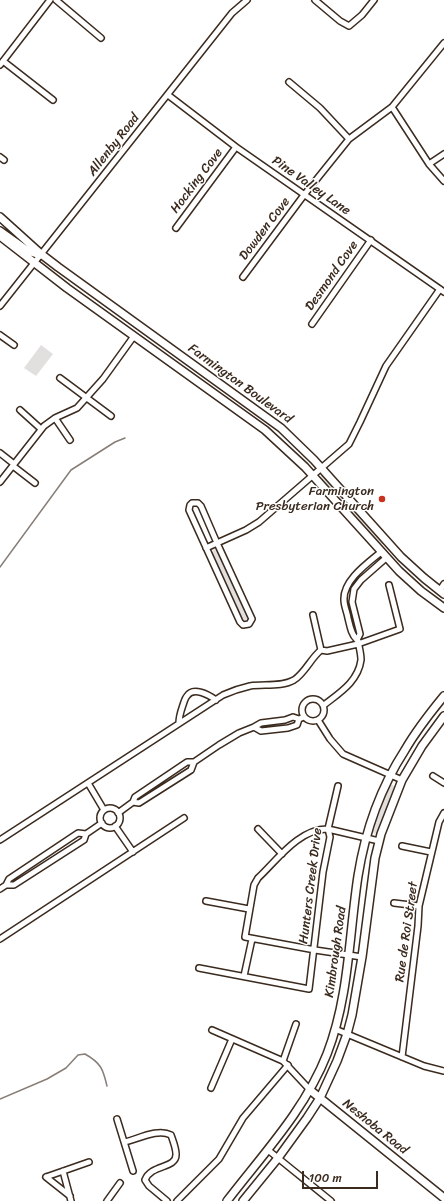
<!DOCTYPE html>
<html>
<head>
<meta charset="utf-8">
<style>
	body { margin:0 }
	#map { position:relative; width:444px; height:1201px; overflow:hidden; background:#fff; font-family:Sriracha,sans-serif }
	canvas { display:block }
	.scale { position:absolute; left:302px; top:1171px; width:76px; height:18px; box-sizing:border-box; border:2px solid #3b2a1e; border-top:0; padding-left:5px; font-size:12px; line-height:14px; white-space:nowrap; color:#3b2a1e; -webkit-text-stroke:3px #fff; paint-order:stroke }
</style>
</head>
<body>
<div id="map">
<canvas width="444" height="1201"></canvas>
<div class="scale">100 m</div>
</div>
<script>
const ctx = document.querySelector('canvas').getContext('2d');
ctx.lineJoin = 'round';
function paint(path, color) { ctx.fillStyle = color; ctx.fill(path, 'evenodd'); }
function stroke(path, color, width, dash) { ctx.strokeStyle = color; ctx.lineWidth = width; ctx.lineCap = dash ? 'butt' : 'round'; ctx.setLineDash(dash || []); ctx.stroke(path); }
function label(font, color, halo, rows, align = 'center') {
  ctx.font = font + ' Sriracha,sans-serif'; ctx.lineWidth = 3; ctx.setLineDash([]); ctx.textBaseline = 'middle'; ctx.strokeStyle = halo; ctx.fillStyle = color; for (const [text, x, y, turn = 0] of rows) {
    ctx.save(); ctx.translate(x, y); ctx.rotate((+turn || 0) * Math.PI / 180); ctx.textAlign = isNaN(turn) ? turn : align; if (halo) ctx.strokeText(text, 0, 0); ctx.fillText(text, 0, 0); ctx.restore();
  }
}
paint(new Path2D(`
	M 41,345 L 53,354 L 36,376 L 24,368 Z
	M 322,475 L 384,543 L 383,544 L 381,544 L 349,513 L 319,478 Z
	M 214,549 L 217,551 L 248,619 L 247,622 L 244,623 L 242,621 L 212,553 Z
	M 391,785 L 393,785 L 394,788 L 377,833 L 374,834 L 372,830 C 377,817 382,795 391,785 Z`), '#e2e0de');
stroke(new Path2D(`
	M 0,567 L 71,470 L 115,442 L 125,438
	M 0,1099 L 47,1079 L 66,1068 L 78,1055 L 85,1054 C 101,1063 103,1069 107,1086`), '#887e77', 1.5);
const street = new Path2D(`
	M 56,0 L 101,38
	M 315,0 L 340,21 L 349,26 L 362,15 L 374,0
	M 3,61 L 53,100
	M 0,65 L 50,0
	M 289,82 L 320,108 L 349,139
	M 168,95 L 236,147 L 444,292
	M 392,107 L 429,164 L 444,181
	M 0,157 L 4,160
	M 429,164 L 444,154
	M 176,228 L 236,147
	M 243,277 L 304,195 L 349,139 L 392,107 L 444,43
	M 0,306 L 232,13 L 247,0
	M 312,324 L 371,240
	M 0,335 L 14,345
	M 60,378 L 111,416
	M 20,410 L 41,429
	M 55,418 L 70,440
	M 0,453 L 14,464
	M 13,466 L 35,483
	M 0,482 L 44,426 L 55,418 L 77,408 L 103,379 L 134,336
	M 206,548 L 217,543 L 201,506 L 198,503 L 192,503 L 190,505 L 189,510 L 240,622 L 243,625 L 249,624 L 252,619 L 217,543 L 246,530 L 259,522 L 349,444 L 360,422 L 386,366 L 440,289
	M 381,552 C 368,563 343,580 344,600 C 344,606 347,612 348,618 C 350,626 351,634 357,640 L 360,634 L 352,602 L 354,589 L 361,580 L 386,558
	M 440,590 L 444,584
	M 313,615 L 321,650
	M 321,650 L 327,651 L 358,644 L 400,629 L 389,585
	M302 710a11 11 0 1 1 22 0a11 11 0 1 1-22 0Z
	M 324,705 C 339,693 358,682 361,660 C 361,653 359,647 358,641
	M 299,719 L 293,717 L 285,720 L 261,723 L 254,727 L 261,731 L 288,728 L 297,725 L 299,719 L 304,717
	M 318,720 L 330,739 L 343,754 L 402,780
	M 179,723 C 179,716 181,711 183,705 C 184,702 185,698 187,696 C 193,686 209,695 216,700
	M 194,762 L 187,762 L 135,797 L 133,802 L 139,803 L 191,770 L 194,762 L 219,745 L 239,733 L 254,727
	M 433,776 L 444,783
	M 88,783 L 104,810
	M100 818a10 10 0 1 1 20 0a10 10 0 1 1-20 0Z
	M 118,813 L 133,802
	M 115,826 L 133,852
	M 258,829 L 282,854
	M 86,834 L 84,840 L 14,885 L 6,885 L 9,879 L 78,833 L 86,834 L 102,823
	M 0,840 L 223,695 C 232,691 241,688 250,686 C 264,684 282,687 294,680 C 305,673 311,658 321,650
	M 402,846 L 431,852
	M 0,889 L 6,885
	M 206,901 L 249,909
	M 394,903 L 419,906
	M 0,939 L 184,818
	M 362,957 L 315,950 L 245,937 L 254,885 L 258,878 C 277,860 300,828 328,829 L 379,841
	M 199,968 L 309,989 L 323,872 L 330,837 L 328,829 L 338,786
	M 244,976 L 252,939
	M 335,1029 L 424,1066 L 444,1071
	M 212,1030 L 283,1061 L 310,1090
	M 402,1057 L 418,926 L 419,906 L 439,822 L 444,813
	M 283,1061 L 296,1024
	M 211,1088 L 232,1039
	M 117,1119 L 133,1171
	M 125,1142 C 138,1139 158,1128 171,1135 C 173,1141 176,1148 176,1154 C 177,1169 151,1164 145,1180 L 149,1186 L 167,1201
	M 268,1150 L 331,1201
	M 63,1171 L 71,1201
	M 46,1177 L 89,1162
	M 46,1177 L 70,1196
	M 107,1201 L 120,1183
	M 177,1201 L 219,1159 L 243,1118 L 288,1065`);
const secondary = new Path2D(`
	M 0,217 L 41,254 L 58,267 L 281,428 L 314,460 L 401,557 L 424,578 L 444,594
	M 0,231 L 28,251 L 40,255
	M 0,236 L 67,288 L 265,430 L 305,467 L 399,571 L 421,591 L 444,608
	M 310,1090 L 444,1198
	M 227,1201 C 263,1154 305,1110 327,1054 C 349,998 349,935 358,876 C 365,832 381,787 405,750 C 416,731 430,713 444,696
	M 243,1201 L 278,1158 L 307,1118 L 320,1098 L 337,1061 L 347,1034 L 352,1015 L 362,957 L 375,858 L 381,834 L 402,780 L 422,746 L 444,716`);
stroke(street, '#3b2a1e', 8);
stroke(secondary, '#3b2a1e', 10);
stroke(street, '#fff', 5);
stroke(secondary, '#fff', 7);
for (const [x, y, r, color] of [
	[382,499,4,"#c8321e"]
]) { const dot = new Path2D(); dot.arc(x, y, r, 0, 2 * Math.PI); ctx.fillStyle = color; ctx.fill(dot); stroke(dot, '#fff', 1.5); }
label('13px', '#3b2a1e', '#fff', [
	["Allenby Road",114,145,-52],
	["Hocking Cove",197,181,-53],
	["Pine Valley Lane",311,186,35],
	["Dowden Cove",265,229,-53],
	["Desmond Cove",332,276,-55],
	["Farmington Boulevard",240,384,36],
	["Hunters Creek Drive",311,886,-83],
	["Rue de Roi Street",407,932,-82],
	["Kimbrough Road",336,952,-82],
	["Neshoba Road",375,1127,39]
]);
label('13px', '#3b2a1e', '#fff', [
	["Farmington",374,492],
	["Presbyterian Church",374,507]
], 'right');
</script>
</body>
</html>
